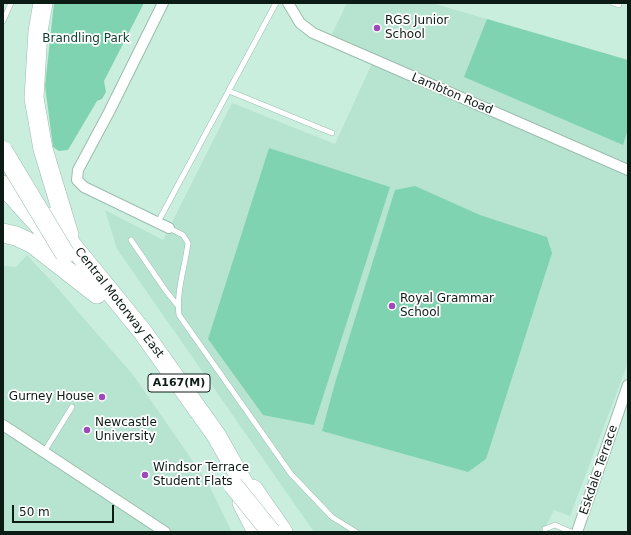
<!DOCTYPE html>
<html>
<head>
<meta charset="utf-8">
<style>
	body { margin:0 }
	#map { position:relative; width:631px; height:535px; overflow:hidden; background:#caeede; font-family:"DejaVu Sans",sans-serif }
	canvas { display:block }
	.frame { position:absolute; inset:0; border:4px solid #0d1b15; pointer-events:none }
	.scale { position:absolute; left:12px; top:505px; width:102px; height:18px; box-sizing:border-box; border:2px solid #0d1b15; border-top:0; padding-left:5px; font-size:12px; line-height:14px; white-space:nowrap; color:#0d1b15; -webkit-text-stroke:3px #fff; paint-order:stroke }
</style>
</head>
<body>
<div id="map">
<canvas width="631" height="535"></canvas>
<div class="frame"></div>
<div class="scale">50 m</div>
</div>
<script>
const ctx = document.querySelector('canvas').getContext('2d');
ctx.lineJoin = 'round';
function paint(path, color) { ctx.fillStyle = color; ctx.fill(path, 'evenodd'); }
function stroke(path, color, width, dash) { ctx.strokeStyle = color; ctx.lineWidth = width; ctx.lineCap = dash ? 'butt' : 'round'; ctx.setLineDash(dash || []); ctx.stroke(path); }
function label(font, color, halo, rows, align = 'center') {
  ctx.font = font + ' "DejaVu Sans",sans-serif'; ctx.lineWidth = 3.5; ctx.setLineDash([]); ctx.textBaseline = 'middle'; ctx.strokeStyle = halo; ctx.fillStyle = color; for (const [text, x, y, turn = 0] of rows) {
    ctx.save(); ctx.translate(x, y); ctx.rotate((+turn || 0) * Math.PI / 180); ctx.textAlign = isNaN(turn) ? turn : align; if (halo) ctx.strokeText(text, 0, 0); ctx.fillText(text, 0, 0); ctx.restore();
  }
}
paint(new Path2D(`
	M 347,3 L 432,3 L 628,60 L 628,363 L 570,516 L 554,510 L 543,532 L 314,532 L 117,249 L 105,210 L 163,240 L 232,103 L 335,144 L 374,59 L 329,40 Z
	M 27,255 L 54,284 L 134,376 L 208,483 L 232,532 L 3,532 L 3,266 L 16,267 Z`), '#b7e4d0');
paint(new Path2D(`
	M 54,3 L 144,3 L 104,81 L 106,92 L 102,99 L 97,101 L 68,150 L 59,151 L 53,147 L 45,86 Z
	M 487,19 L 628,60 L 628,129 L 623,145 L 464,77 Z
	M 269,148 L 390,187 L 314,425 L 263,415 L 208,339 Z
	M 415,186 L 480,215 L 547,237 L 552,253 L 486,459 L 468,472 L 322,431 L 335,383 L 395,190 Z`), '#80d3b1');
const service = new Path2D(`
	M 613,3 L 619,5
	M 3,21 L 11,3
	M 229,91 L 332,133
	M 158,222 L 276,3
	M 169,228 L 183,235 L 188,243 C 185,267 176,292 179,315 L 291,474 L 332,517 L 356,532
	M 131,240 L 166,291 L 178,306
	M 44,452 L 72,407
	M 545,529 L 555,525 L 571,532`);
const minor = new Path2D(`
	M 163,3 L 109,112 L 78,170 L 77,180 L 84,187 L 169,228
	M 288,3 L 300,23 L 313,33 L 628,170
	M 3,425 L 165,532
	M 577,532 L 628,385`);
const motorway = new Path2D(`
	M 43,3 L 38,31 L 34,98 L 43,149 L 69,235
	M 3,185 L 47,234
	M 49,217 L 142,331 L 216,435 L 256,505
	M 3,233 L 16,236 L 33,244 L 97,294
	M 253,489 L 283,532
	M 242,503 L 257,532`);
stroke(service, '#9abdad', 6);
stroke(minor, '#9abdad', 12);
stroke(motorway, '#9abdad', 20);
stroke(service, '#fff', 5);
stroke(minor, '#fff', 10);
stroke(motorway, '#fff', 19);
const motorwayBridge = new Path2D(`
	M 3,151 L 65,254
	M 233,485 L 271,532`);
stroke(motorwayBridge, '#9abdad', 20, []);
stroke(motorwayBridge, '#fff', 19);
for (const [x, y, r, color] of [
	[377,28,4,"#9c4ab9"],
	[392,306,4,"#9c4ab9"],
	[102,397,4,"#9c4ab9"],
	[87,430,4,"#9c4ab9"],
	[145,475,4,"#9c4ab9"]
]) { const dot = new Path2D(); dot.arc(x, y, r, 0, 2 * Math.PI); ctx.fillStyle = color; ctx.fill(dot); stroke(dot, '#fff', 1.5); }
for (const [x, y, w] of [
	[179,383,62]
]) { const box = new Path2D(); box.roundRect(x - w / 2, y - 9, w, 18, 3); ctx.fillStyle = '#fff'; ctx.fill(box); stroke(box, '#0d1b15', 1); }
label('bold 11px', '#0d1b15', null, [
	["A167(M)",179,383]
]);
label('12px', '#0d1b15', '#fff', [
	["RGS Junior",385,21],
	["School",385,35],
	["Royal Grammar",400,299],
	["School",400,313],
	["Gurney House",94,397,"right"],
	["Newcastle",95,423],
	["University",95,437],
	["Windsor Terrace",153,468],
	["Student Flats",153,482]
], 'left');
label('12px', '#0f4331', '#fff', [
	["Brandling Park",86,39]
]);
label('12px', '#0d1b15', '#fff', [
	["Lambton Road",452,94,23],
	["Central Motorway East",119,303,52],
	["Eskdale Terrace",599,470,-71]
]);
</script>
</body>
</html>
